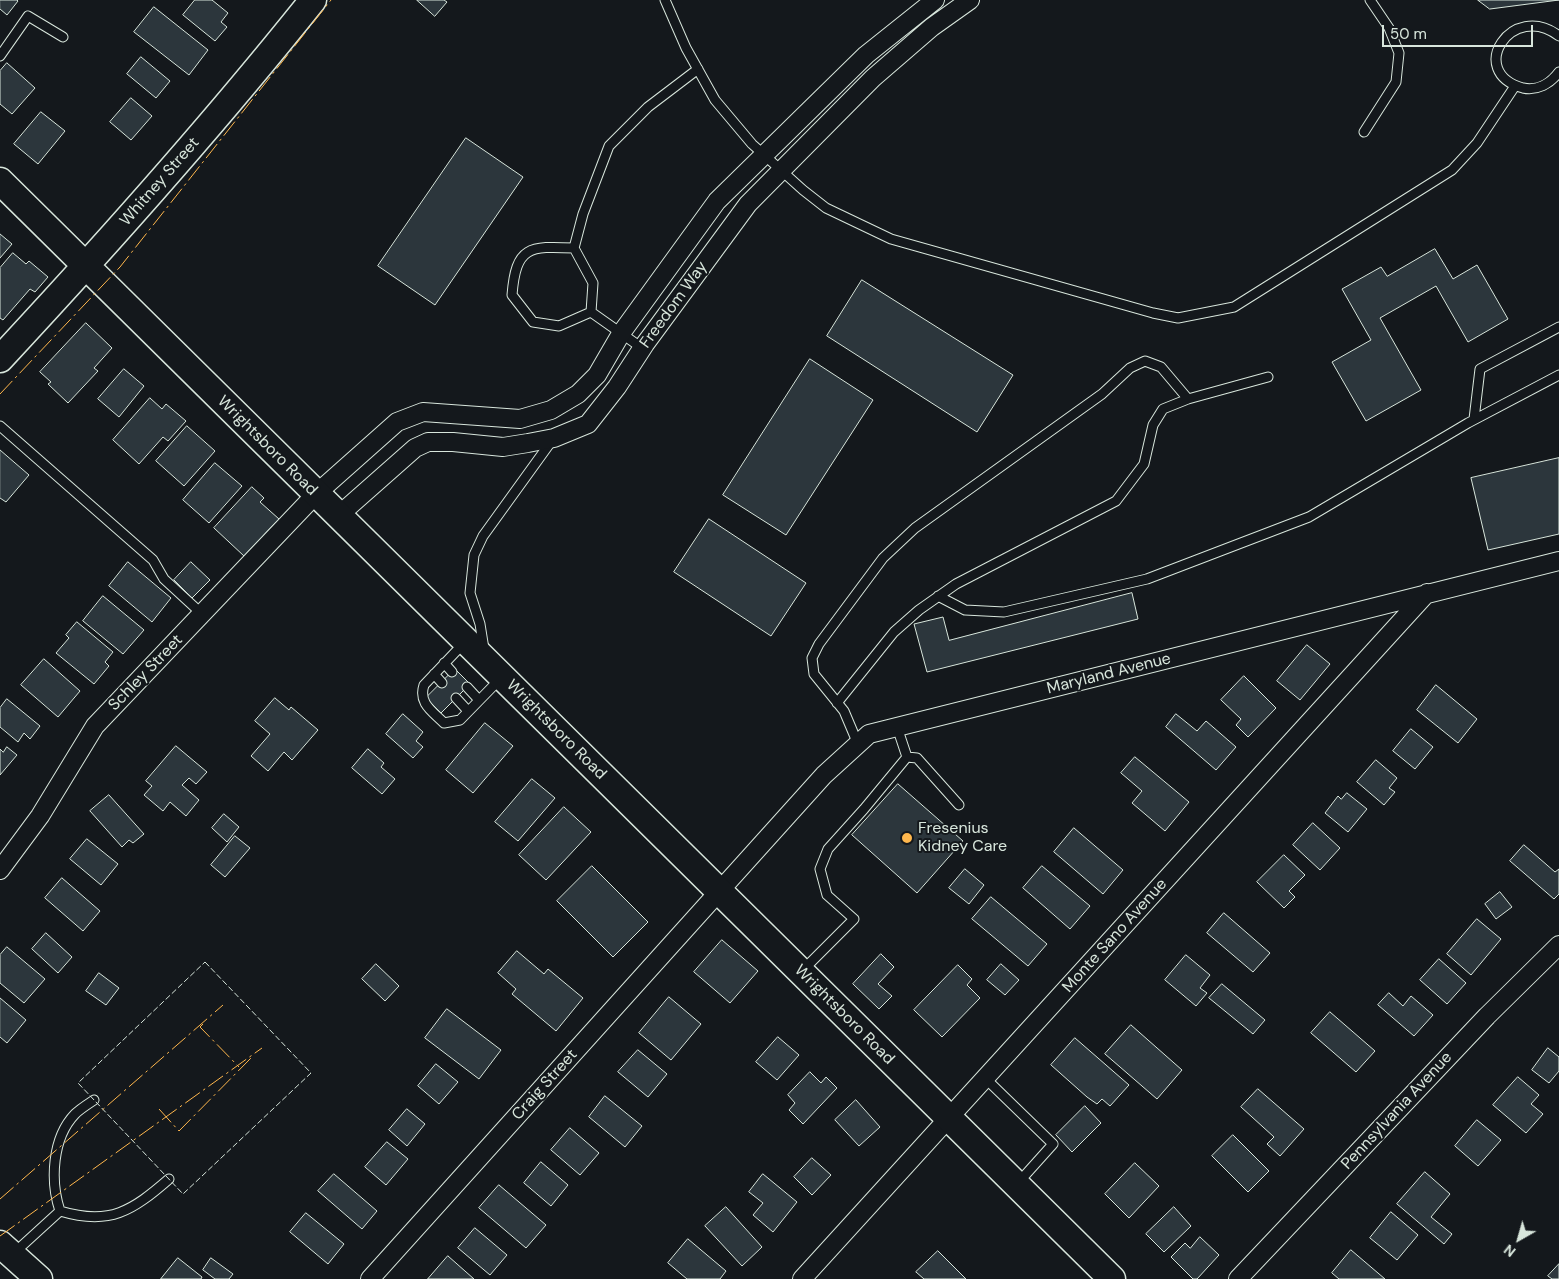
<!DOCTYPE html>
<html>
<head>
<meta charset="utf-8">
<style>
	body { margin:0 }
	#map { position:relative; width:1559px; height:1279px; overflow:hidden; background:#14181c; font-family:"DM Sans",sans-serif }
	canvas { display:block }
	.north { position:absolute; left:1494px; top:1214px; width:50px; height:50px; -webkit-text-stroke:4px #14181c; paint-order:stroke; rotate:218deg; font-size:14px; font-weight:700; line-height:20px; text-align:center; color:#d8e6dc }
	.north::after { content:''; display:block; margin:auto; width:18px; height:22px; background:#d8e6dc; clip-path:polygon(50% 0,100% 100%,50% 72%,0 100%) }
	.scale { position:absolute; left:1382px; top:25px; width:151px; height:22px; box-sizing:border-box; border:2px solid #d8e6dc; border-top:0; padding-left:6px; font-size:15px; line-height:18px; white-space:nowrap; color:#d8e6dc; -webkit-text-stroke:4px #14181c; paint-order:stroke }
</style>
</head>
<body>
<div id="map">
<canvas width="1559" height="1279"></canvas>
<div class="north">N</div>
<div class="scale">50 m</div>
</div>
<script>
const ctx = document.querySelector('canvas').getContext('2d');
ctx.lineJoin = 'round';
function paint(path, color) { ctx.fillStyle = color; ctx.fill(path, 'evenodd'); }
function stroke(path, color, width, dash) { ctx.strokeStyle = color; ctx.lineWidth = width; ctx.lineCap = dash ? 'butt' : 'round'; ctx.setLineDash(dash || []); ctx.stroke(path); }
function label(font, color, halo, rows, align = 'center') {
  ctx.font = font + ' "DM Sans",sans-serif'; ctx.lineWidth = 4; ctx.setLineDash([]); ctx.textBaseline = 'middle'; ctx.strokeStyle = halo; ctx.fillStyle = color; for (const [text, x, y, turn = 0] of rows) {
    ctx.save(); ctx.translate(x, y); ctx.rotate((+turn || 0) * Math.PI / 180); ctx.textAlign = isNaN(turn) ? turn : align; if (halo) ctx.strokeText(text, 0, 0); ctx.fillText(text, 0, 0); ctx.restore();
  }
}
const building = new Path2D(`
	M 0,0 L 17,0 L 18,1 L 7,15 L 0,9 Z
	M 195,0 L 212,0 L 228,13 L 221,22 L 227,27 L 215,41 L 183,15 Z
	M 417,0 L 444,0 L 447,2 L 435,16 Z
	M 1478,0 L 1559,0 L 1490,9 Z
	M 154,7 L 208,50 L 189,75 L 134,32 Z
	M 141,57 L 170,81 L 156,98 L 127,74 Z
	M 7,63 L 35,88 L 12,114 L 0,104 L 0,71 Z
	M 131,98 L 152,116 L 131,140 L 110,122 Z
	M 41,112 L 65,131 L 38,164 L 14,144 Z
	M 466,138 L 523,177 L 435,305 L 378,266 Z
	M 0,234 L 12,244 L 0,258 Z
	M 1435,249 L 1453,279 L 1477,265 L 1508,319 L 1468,342 L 1436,286 L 1380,318 L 1421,390 L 1366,421 L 1332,362 L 1371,340 L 1342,289 L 1381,267 L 1387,276 Z
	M 13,253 L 26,264 L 29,261 L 48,277 L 35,292 L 30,289 L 3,320 L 0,318 L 0,268 Z
	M 862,280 L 1013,375 L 977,432 L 827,336 Z
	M 86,323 L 112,348 L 94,368 L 98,371 L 68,403 L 48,384 L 51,382 L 40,372 Z
	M 810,359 L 873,400 L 786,535 L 723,495 Z
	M 124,369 L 144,386 L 119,417 L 98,399 Z
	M 150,398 L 162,409 L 166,404 L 186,421 L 168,441 L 163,437 L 139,464 L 113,440 Z
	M 187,426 L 215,451 L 184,486 L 156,461 Z
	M 0,450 L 29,475 L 6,502 L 0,498 Z
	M 1559,458 L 1559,534 L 1488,550 L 1471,478 Z
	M 215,463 L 242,486 L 209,523 L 183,500 Z
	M 252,487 L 264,498 L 260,502 L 279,519 L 244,556 L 214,528 Z
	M 709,519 L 806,583 L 771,636 L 674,572 Z
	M 128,562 L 171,598 L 152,622 L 109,586 Z
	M 191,562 L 210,580 L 192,598 L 174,580 Z
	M 1132,593 L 1138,619 L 927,672 L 914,624 L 943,617 L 949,640 Z
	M 103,596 L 144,630 L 123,654 L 83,621 Z
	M 77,622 L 113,652 L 105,662 L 109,666 L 94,684 L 56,653 L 69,638 L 66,635 Z
	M 1307,645 L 1330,664 L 1300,700 L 1277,681 Z
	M 44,659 L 80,691 L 58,717 L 21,685 Z
	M 455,669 L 470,684 L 441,713 L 426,698 Z
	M 1244,676 L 1276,708 L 1248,737 L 1236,725 L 1241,719 L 1221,700 Z
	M 1436,685 L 1477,719 L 1458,743 L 1417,710 Z
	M 275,698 L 289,710 L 291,707 L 318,730 L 292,760 L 284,752 L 268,771 L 251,756 L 270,734 L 255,721 Z
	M 7,699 L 40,726 L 30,739 L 24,733 L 18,742 L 0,727 L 0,708 Z
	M 403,714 L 423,732 L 416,741 L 423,747 L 413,758 L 386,734 Z
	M 1176,714 L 1197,731 L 1206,721 L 1236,747 L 1216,770 L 1166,727 Z
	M 485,723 L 513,746 L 473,793 L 446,770 Z
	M 1411,729 L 1433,747 L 1415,769 L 1393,751 Z
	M 176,746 L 207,772 L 196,784 L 189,778 L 182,785 L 199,800 L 186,816 L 170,802 L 163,811 L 144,795 L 152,786 L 146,781 Z
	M 7,747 L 17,755 L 0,775 L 0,749 L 3,752 Z
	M 368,749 L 384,763 L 381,767 L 395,779 L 382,794 L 352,768 Z
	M 1135,757 L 1189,802 L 1165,831 L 1132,803 L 1142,791 L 1121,773 Z
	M 1376,760 L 1397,778 L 1389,788 L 1395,792 L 1384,805 L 1357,782 Z
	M 532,779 L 555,798 L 518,841 L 495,822 Z
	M 898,784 L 963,841 L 917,893 L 852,835 Z
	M 1347,793 L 1367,809 L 1348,832 L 1325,813 L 1338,796 L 1341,799 Z
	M 109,795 L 144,834 L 133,843 L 129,840 L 122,847 L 90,811 Z
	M 564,807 L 591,832 L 546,880 L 519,855 Z
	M 224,814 L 239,827 L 227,842 L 212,828 Z
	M 1313,823 L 1340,848 L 1320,870 L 1293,845 Z
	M 1074,828 L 1123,870 L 1103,894 L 1054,852 Z
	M 235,836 L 250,848 L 225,877 L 211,865 Z
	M 87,839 L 118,864 L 101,885 L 70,859 Z
	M 1524,845 L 1555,872 L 1559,869 L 1559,894 L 1554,899 L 1510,861 Z
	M 1284,855 L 1305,875 L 1289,891 L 1295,897 L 1284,908 L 1257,882 Z
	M 592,866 L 648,922 L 613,957 L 557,901 Z
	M 1042,866 L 1090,906 L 1070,929 L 1023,888 Z
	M 965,869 L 984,885 L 969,904 L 949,888 Z
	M 62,878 L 100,911 L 83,931 L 45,898 Z
	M 1500,892 L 1512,907 L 1496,919 L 1485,904 Z
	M 991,897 L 1047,944 L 1028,966 L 972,919 Z
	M 1224,913 L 1270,953 L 1253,972 L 1207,933 Z
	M 1477,919 L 1501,939 L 1471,975 L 1447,954 Z
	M 46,933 L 72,957 L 58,973 L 32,949 Z
	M 722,940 L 758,971 L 730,1003 L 694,972 Z
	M 7,947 L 45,979 L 24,1003 L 0,983 L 0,955 Z
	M 517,951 L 544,974 L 548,969 L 583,998 L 556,1031 L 512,994 L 516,989 L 498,973 Z
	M 881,954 L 894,967 L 878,984 L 892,996 L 879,1009 L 853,984 Z
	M 1186,955 L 1210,975 L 1200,988 L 1207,993 L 1196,1006 L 1165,980 Z
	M 1439,959 L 1466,983 L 1447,1004 L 1420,980 Z
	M 376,964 L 399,986 L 385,1001 L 362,979 Z
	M 1001,964 L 1019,980 L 1005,995 L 987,980 Z
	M 958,965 L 972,979 L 967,985 L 980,998 L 942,1037 L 914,1010 Z
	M 99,973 L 119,988 L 106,1005 L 86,991 Z
	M 1222,984 L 1265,1020 L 1253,1034 L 1209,998 Z
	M 1389,993 L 1403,1006 L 1411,996 L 1433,1015 L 1414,1036 L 1378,1005 Z
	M 669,997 L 701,1024 L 671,1060 L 639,1033 Z
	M 0,998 L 26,1020 L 7,1043 L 0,1037 Z
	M 447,1009 L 501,1050 L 479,1079 L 425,1038 Z
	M 1330,1012 L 1375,1051 L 1356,1072 L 1311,1033 Z
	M 1131,1025 L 1182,1070 L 1157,1099 L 1105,1054 Z
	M 778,1037 L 799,1055 L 777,1080 L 756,1062 Z
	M 1075,1038 L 1129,1085 L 1110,1106 L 1102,1099 L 1097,1104 L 1087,1097 L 1051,1065 Z
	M 1548,1048 L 1559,1057 L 1559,1071 L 1549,1083 L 1532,1070 Z
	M 638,1050 L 667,1074 L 648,1097 L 618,1072 Z
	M 436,1064 L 458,1082 L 439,1104 L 418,1086 Z
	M 810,1072 L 821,1083 L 826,1077 L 837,1088 L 803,1124 L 789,1110 L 795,1103 L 788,1095 Z
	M 1518,1077 L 1539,1095 L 1531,1104 L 1543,1114 L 1526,1133 L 1493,1105 Z
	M 1258,1089 L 1304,1129 L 1280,1156 L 1267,1144 L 1274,1137 L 1241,1107 Z
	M 605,1096 L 642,1126 L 625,1147 L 589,1117 Z
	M 856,1100 L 880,1127 L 859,1146 L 835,1120 Z
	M 1085,1106 L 1101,1123 L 1072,1152 L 1056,1135 Z
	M 407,1109 L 425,1124 L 407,1146 L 389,1130 Z
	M 1477,1120 L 1501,1140 L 1478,1166 L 1455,1146 Z
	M 570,1128 L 599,1153 L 580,1175 L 551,1150 Z
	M 1233,1135 L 1269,1171 L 1248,1192 L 1212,1156 Z
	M 387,1142 L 408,1159 L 386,1185 L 365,1167 Z
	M 812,1158 L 831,1175 L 812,1195 L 794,1177 Z
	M 541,1162 L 568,1185 L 551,1206 L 524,1183 Z
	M 1135,1163 L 1159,1186 L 1129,1218 L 1105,1194 Z
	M 1425,1172 L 1450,1194 L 1431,1217 L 1452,1234 L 1444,1244 L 1397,1204 Z
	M 334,1174 L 377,1211 L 362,1229 L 318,1191 Z
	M 763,1174 L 797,1202 L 773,1232 L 753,1215 L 763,1203 L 749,1192 Z
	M 499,1185 L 546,1225 L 526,1248 L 479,1208 Z
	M 726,1207 L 762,1247 L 742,1266 L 705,1226 Z
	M 1174,1207 L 1191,1226 L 1164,1252 L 1146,1234 Z
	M 1391,1212 L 1418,1235 L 1397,1260 L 1370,1238 Z
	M 306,1213 L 344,1244 L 328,1264 L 290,1232 Z
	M 475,1228 L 507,1255 L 490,1275 L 458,1248 Z
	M 1200,1237 L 1219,1255 L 1197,1279 L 1193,1279 L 1171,1257 L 1185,1243 L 1190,1248 Z
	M 688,1239 L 726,1271 L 720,1279 L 687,1279 L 668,1263 Z
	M 1351,1250 L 1385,1279 L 1339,1279 L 1332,1273 Z
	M 938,1251 L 966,1279 L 924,1279 L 916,1272 Z
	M 448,1256 L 474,1279 L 428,1279 Z
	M 178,1258 L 202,1277 L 201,1279 L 161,1279 Z
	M 211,1258 L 233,1274 L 229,1279 L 215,1279 L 203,1270 Z
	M 1559,1264 L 1559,1279 L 1552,1279 L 1548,1276 Z`);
paint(building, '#2c363c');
stroke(building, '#d8e6dc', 1);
const lane = new Path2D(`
	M 665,0 L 686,48 L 715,100 L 752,144 L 803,190 L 826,208 L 891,239 L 1153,313 L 1178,318 L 1234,307 L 1452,170 L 1477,143 L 1515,86
	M 1559,36 C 1512,0 1465,72 1523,88 C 1537,91 1550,84 1559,72
	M 0,56 L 28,16 L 63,37
	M 1364,132 L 1396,82 L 1399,53 L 1389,28 L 1370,0
	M 574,248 L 593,283 L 591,312
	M 642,348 L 591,312 L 559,326 L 533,322 L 512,295 C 516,246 529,246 574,248 L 583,214 L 609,146 L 648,107 L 698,69
	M 1474,419 L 1480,369 L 1559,327
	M 0,426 L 153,560 L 164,579 L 202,614
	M 938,596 L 965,610 L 1004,612 L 1147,579 L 1309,517 L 1468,423 L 1559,375
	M 464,643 L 424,685 C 418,703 432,711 444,723 L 460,720 L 501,678
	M 484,649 L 480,624 L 470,593 L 474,555 L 483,536 L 553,439
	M 444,663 L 452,672
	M 434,674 L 442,683
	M 467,687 L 479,700
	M 456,698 L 468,711
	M 837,703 L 894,632 L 919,610 L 956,584 L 1116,501 L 1144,464 L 1153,425 L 1163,409 L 1188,399 L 1268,377
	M 858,744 L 844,711 L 814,674 L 812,658 L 819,644 L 883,558 L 915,528 L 1102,394 L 1130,368 L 1145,361 L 1161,367 L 1188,399
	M 907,757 L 917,758 L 959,805
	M 803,970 L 854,919 L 827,895 L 820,869 L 828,849 L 864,809 L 907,757 L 897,727
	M 985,1078 L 1053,1144 L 1018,1183
	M 94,1100 C 88,1104 80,1109 75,1114 C 52,1138 50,1181 60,1211 C 110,1226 132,1211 169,1179
	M 14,1253 L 60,1211`);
const street = new Path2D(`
	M 338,516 L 415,448 L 428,442 L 453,442 L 503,447 L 528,443 L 554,438 L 588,424 L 617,387 L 645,344 L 748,204 L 873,78 L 932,27 L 970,0
	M 0,870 L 40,816 L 95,726 L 316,494 L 397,422 L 423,412 L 520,419 L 551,410 L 578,394 L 597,375 L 622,332 L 717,201 L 866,55 L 935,0
	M 370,1279 L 824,775 L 869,734 L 1559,561
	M 802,1279 L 1427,593
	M 1238,1279 L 1487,1016 L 1559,945`);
const secondary = new Path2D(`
	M 0,181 L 1112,1279
	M 0,359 C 108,243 214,124 313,0
	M 0,1244 L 39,1279`);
stroke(lane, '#d8e6dc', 11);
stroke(street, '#d8e6dc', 20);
stroke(secondary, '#d8e6dc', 29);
stroke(lane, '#14181c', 9);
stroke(street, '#14181c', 18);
stroke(secondary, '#14181c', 26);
stroke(new Path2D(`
	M 205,962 L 311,1073 L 183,1194 L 78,1083 Z`), '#d8e6dc', 1, [6, 2.5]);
stroke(new Path2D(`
	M 0,394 L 120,267 L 331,0
	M 203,1024 L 200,1027 L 239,1067
	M 159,1109 L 179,1131 L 253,1056
	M 0,1199 L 223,1005
	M 0,1236 L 262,1048`), '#ffb74d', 1, [18, 4, 2.5, 4]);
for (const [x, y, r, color] of [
	[907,838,6,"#ffb74d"]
]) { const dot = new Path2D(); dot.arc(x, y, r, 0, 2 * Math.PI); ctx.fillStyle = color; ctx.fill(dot); stroke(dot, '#14181c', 2); }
label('16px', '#d8e6dc', '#14181c', [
	["Whitney Street",160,182,-49],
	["Freedom Way",674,305,-54],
	["Wrightsboro Road",267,446,45],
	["Schley Street",146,673,-46],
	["Maryland Avenue",1109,674,-14],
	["Wrightsboro Road",556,730,45],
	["Monte Sano Avenue",1115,936,-48],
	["Wrightsboro Road",844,1015,45],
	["Craig Street",545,1085,-48],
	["Pennsylvania Avenue",1397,1111,-47]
]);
label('16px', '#d8e6dc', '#14181c', [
	["Fresenius",918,829],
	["Kidney Care",918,847]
], 'left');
</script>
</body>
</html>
